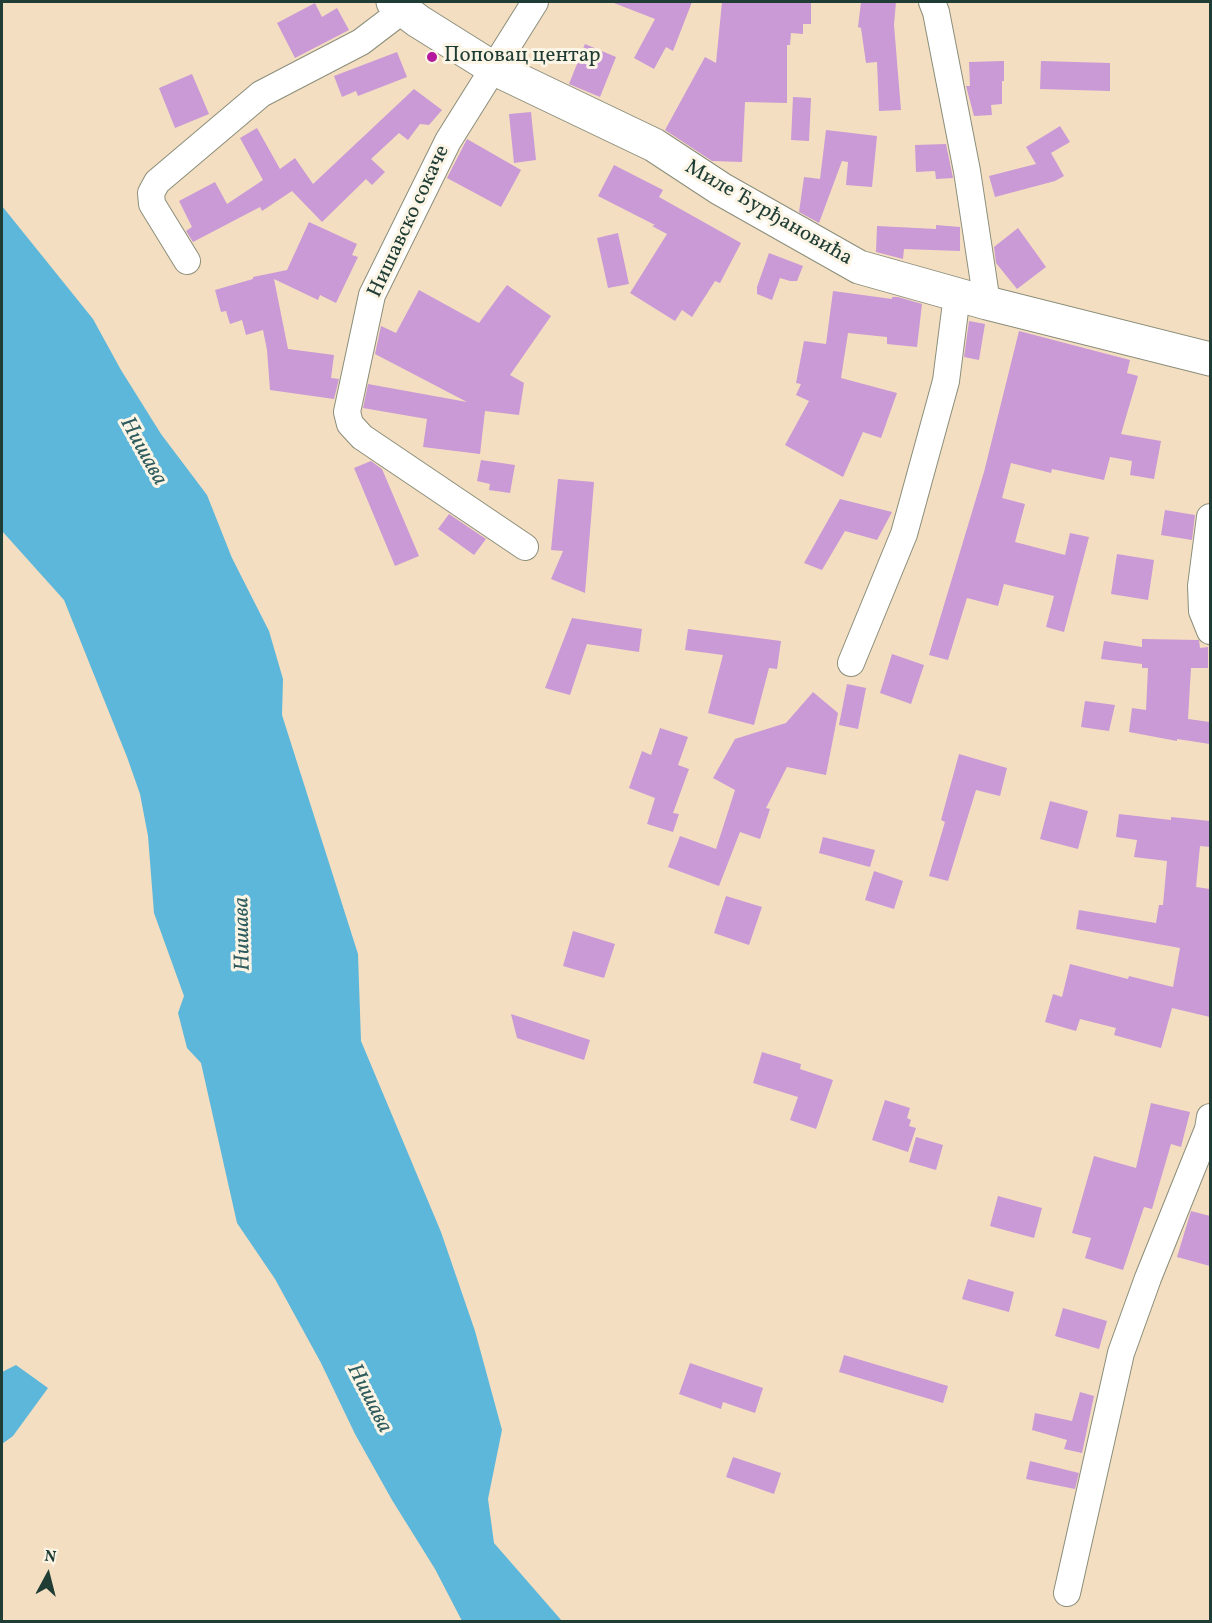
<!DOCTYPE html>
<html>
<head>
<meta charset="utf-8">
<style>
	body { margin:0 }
	#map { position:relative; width:1212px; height:1623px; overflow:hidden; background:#f4dec1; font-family:Vollkorn,serif }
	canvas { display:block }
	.frame { position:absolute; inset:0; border:3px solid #1f3d34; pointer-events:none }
	.north { position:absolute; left:18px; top:1545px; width:60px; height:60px; -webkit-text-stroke:4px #fcf5e5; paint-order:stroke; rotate:7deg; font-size:16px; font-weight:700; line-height:24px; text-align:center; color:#1f3d34 }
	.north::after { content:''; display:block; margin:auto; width:21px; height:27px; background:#1f3d34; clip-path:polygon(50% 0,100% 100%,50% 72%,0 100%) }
</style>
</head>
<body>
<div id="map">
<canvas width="1212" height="1623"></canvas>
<div class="frame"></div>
<div class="north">N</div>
</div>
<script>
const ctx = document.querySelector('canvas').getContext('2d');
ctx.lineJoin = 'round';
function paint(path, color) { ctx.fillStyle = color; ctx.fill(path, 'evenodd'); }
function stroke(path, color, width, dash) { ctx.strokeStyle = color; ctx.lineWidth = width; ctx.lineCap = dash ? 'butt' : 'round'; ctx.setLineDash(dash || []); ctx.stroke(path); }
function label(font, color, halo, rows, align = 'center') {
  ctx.font = font + ' Vollkorn,serif'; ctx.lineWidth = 6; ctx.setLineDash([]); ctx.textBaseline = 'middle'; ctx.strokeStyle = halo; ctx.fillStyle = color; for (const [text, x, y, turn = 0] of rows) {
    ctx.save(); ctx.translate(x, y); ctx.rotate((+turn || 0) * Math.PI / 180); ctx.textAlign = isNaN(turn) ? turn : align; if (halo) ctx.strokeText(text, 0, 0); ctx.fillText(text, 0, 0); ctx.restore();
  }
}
paint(new Path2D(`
	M 2,206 L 93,319 L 121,370 L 161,434 L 207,495 L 232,558 L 269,631 L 283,679 L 282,715 L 358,954 L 361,1041 L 441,1232 L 475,1331 L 502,1430 L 488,1499 L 494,1543 L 562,1621 L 462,1621 L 435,1569 L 392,1500 L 355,1434 L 321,1363 L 275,1279 L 237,1223 L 201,1063 L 187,1048 L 178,1013 L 184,996 L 154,913 L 148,836 L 140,794 L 127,757 L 64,600 L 2,531 Z
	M 16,1365 L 48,1388 L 13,1436 L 2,1444 L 2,1372 Z`), '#5db7da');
paint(new Path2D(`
	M 615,2 L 692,2 L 673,51 L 666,47 L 654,69 L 634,58 L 655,19 L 614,3 Z
	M 722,2 L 811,2 L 811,24 L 803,24 L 803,34 L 791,33 L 790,45 L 787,45 L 787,103 L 745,102 L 742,162 L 712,161 L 665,130 L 705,57 L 716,63 Z
	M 861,2 L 896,2 L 894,25 L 901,110 L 879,111 L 877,62 L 866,63 L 861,28 L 858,27 Z
	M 315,3 L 322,17 L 337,8 L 349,30 L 295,58 L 277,23 Z
	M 585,44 L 616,57 L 600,97 L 569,84 Z
	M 397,52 L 407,77 L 358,96 L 356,91 L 342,97 L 334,76 Z
	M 1004,61 L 1004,81 L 1002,81 L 1002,104 L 991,105 L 992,115 L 974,116 L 966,86 L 970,86 L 969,62 Z
	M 1041,61 L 1110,63 L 1110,91 L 1040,89 Z
	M 192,74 L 209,114 L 175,128 L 159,88 Z
	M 414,89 L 442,110 L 429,125 L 420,124 L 408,140 L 399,133 L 371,159 L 385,172 L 372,185 L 366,179 L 322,222 L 292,191 L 262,211 L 260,207 L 193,242 L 186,231 L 192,227 L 179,201 L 215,182 L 227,204 L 263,180 L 240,138 L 257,128 L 280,169 L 295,158 L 313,184 Z
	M 793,97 L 811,98 L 809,141 L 791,140 Z
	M 531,112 L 536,160 L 514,163 L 509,114 Z
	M 1060,126 L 1070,142 L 1051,153 L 1064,176 L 1055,181 L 995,197 L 989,176 L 1036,164 L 1026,147 Z
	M 826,130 L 877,136 L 872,187 L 846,185 L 848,162 L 842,161 L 819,223 L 799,212 L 804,177 L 820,179 Z
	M 467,139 L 521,170 L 501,207 L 447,178 Z
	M 946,144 L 953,178 L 936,179 L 935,171 L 916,172 L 915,145 Z
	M 614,165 L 663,190 L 659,197 L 741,243 L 720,283 L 715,281 L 692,317 L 682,310 L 675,321 L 630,293 L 667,234 L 652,226 L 655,225 L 598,196 Z
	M 309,222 L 357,244 L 352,255 L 358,257 L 336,303 L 320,295 L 318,300 L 274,279 L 288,349 L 334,355 L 331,378 L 339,379 L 334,399 L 270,390 L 267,350 L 263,330 L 246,335 L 242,320 L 230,324 L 226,311 L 221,312 L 215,290 L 253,279 L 253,277 L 287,270 Z
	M 936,225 L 960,227 L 960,251 L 904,249 L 903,259 L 876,252 L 877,226 L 936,229 Z
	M 1018,228 L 1046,267 L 1017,289 L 996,263 L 994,247 Z
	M 618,233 L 629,284 L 608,288 L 597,238 Z
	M 769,253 L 803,266 L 797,281 L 790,281 L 780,278 L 772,300 L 757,294 L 757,287 Z
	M 507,285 L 551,316 L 510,375 L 524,383 L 519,415 L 485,411 L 480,454 L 423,447 L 427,419 L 363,408 L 368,384 L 467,402 L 375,354 L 381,326 L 396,333 L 419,290 L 479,323 Z
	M 833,291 L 892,299 L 892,297 L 898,297 L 922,304 L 917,347 L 887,344 L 887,337 L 848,333 L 841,378 L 897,393 L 881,438 L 863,432 L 843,477 L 785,445 L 809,401 L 796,395 L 801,384 L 796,383 L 804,341 L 826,344 Z
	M 969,321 L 985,324 L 979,360 L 964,357 Z
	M 1019,331 L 1130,360 L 1127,373 L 1138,376 L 1121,434 L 1161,441 L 1154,479 L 1130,475 L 1132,461 L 1110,457 L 1104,480 L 1052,469 L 1051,473 L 1011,463 L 1002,498 L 1025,504 L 1015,542 L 1065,555 L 1070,533 L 1089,537 L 1064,632 L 1046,627 L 1054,596 L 1004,584 L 998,606 L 967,598 L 948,660 L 929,655 L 984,472 Z
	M 481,460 L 515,465 L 510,493 L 489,490 L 490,484 L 477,481 Z
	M 371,461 L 382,469 L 419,556 L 395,566 L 354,468 Z
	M 558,479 L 594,482 L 585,593 L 551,579 L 563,551 L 551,550 Z
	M 840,499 L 892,512 L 877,540 L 845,531 L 822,570 L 804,563 Z
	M 1165,510 L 1195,515 L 1192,540 L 1161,535 Z
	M 449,514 L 486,539 L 474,555 L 438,529 Z
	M 1117,554 L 1154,560 L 1148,600 L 1111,594 Z
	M 572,618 L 642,629 L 639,652 L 587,644 L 570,695 L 545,688 Z
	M 688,629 L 781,641 L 777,669 L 769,668 L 754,725 L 708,713 L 723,655 L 685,650 Z
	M 1142,639 L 1199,640 L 1200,648 L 1208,647 L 1208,668 L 1191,668 L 1188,719 L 1210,722 L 1210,744 L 1177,739 L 1177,741 L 1129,732 L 1132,708 L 1146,710 L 1148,668 L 1142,668 L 1142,664 L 1101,659 L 1104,641 L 1142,647 Z
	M 892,654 L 924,665 L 911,704 L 880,693 Z
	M 847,684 L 866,688 L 858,729 L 839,725 Z
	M 813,692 L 838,713 L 826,775 L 787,767 L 766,808 L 770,809 L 760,839 L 740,832 L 719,886 L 668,867 L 680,836 L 716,849 L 735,790 L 713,778 L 735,739 L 786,723 Z
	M 1085,701 L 1115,705 L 1109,731 L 1081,727 Z
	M 660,728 L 688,737 L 678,765 L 689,769 L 673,813 L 679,814 L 673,832 L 647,824 L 655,798 L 629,788 L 642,751 L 651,755 Z
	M 959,754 L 1007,768 L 1000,796 L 976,790 L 948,881 L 929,876 L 945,822 L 941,820 Z
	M 1050,801 L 1088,811 L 1078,849 L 1040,839 Z
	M 1119,814 L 1171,820 L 1171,817 L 1210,821 L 1210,847 L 1200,846 L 1196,887 L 1210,889 L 1210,1017 L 1172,1008 L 1161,1048 L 1114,1035 L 1116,1028 L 1080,1019 L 1076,1031 L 1045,1022 L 1053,994 L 1062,997 L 1070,964 L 1128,979 L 1129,976 L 1173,987 L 1180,948 L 1076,929 L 1079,910 L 1156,923 L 1159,905 L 1163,905 L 1167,861 L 1134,857 L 1137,840 L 1116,837 Z
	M 823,837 L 875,850 L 870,867 L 819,853 Z
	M 874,871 L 903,881 L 894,909 L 865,900 Z
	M 726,896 L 762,907 L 749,945 L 714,933 Z
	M 573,931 L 615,944 L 604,978 L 563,966 Z
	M 511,1014 L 590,1040 L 584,1060 L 517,1038 Z
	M 762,1052 L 801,1064 L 800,1069 L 833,1080 L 816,1129 L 790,1120 L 798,1097 L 753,1083 Z
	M 885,1100 L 910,1108 L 907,1118 L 911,1120 L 909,1126 L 916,1128 L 908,1152 L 872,1140 Z
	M 1151,1103 L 1190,1112 L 1181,1147 L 1171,1144 L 1152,1209 L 1144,1207 L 1123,1270 L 1085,1258 L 1091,1238 L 1072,1233 L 1094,1156 L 1136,1168 Z
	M 916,1137 L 943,1145 L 936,1170 L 909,1162 Z
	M 998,1196 L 1042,1208 L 1034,1238 L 990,1226 Z
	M 1191,1211 L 1210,1216 L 1210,1266 L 1177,1257 Z
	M 968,1279 L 1014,1292 L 1009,1312 L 962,1299 Z
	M 1063,1308 L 1107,1321 L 1099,1349 L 1055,1336 Z
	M 844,1355 L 948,1386 L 943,1403 L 839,1372 Z
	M 690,1363 L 763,1388 L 755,1413 L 723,1402 L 721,1409 L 679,1394 Z
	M 1080,1392 L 1094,1396 L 1082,1453 L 1064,1449 L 1067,1440 L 1032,1430 L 1035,1413 L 1072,1421 Z
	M 733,1457 L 781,1473 L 774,1494 L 726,1477 Z
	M 1030,1461 L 1079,1473 L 1075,1489 L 1026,1479 Z`), '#c99ad6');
const street = new Path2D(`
	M 932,2 L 936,12 L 967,171 L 987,303
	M 187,261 L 152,204 L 151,193 L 157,182 L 261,94 L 361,42 L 403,10
	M 1210,517 L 1201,586 L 1202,611 L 1210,631
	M 525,547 L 362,437 L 350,424 L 347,412 L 372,295 L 448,141 L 535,2
	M 851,663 L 904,534 L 946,381 L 957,295
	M 1067,1593 L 1121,1353 L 1148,1278 L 1208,1129 L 1210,1117`);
const secondary = new Path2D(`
	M 393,2 L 418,21 L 493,68 L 654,145 L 721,189 L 859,267 L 987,303 L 1210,359`);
stroke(street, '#8a8e7a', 28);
stroke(secondary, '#8a8e7a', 35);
stroke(street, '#fff', 26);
stroke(secondary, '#fff', 33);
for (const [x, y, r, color] of [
	[432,57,6,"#b5179e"]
]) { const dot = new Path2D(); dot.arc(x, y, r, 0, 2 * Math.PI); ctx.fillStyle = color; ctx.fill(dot); stroke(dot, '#fcf5e5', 2); }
label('21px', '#1f3d34', '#fcf5e5', [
	["Поповац центар",444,57]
], 'left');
label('21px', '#1f3d34', '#fcf5e5', [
	["Миле Ђурђановића",768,214,30],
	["Нишавско сокаче",410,222,-65]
]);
label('italic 22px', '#2e5c5e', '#fcf5e5', [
	["Нишава",142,452,61],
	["Нишава",244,934,-91],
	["Нишава",368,1399,63]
]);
</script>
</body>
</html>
